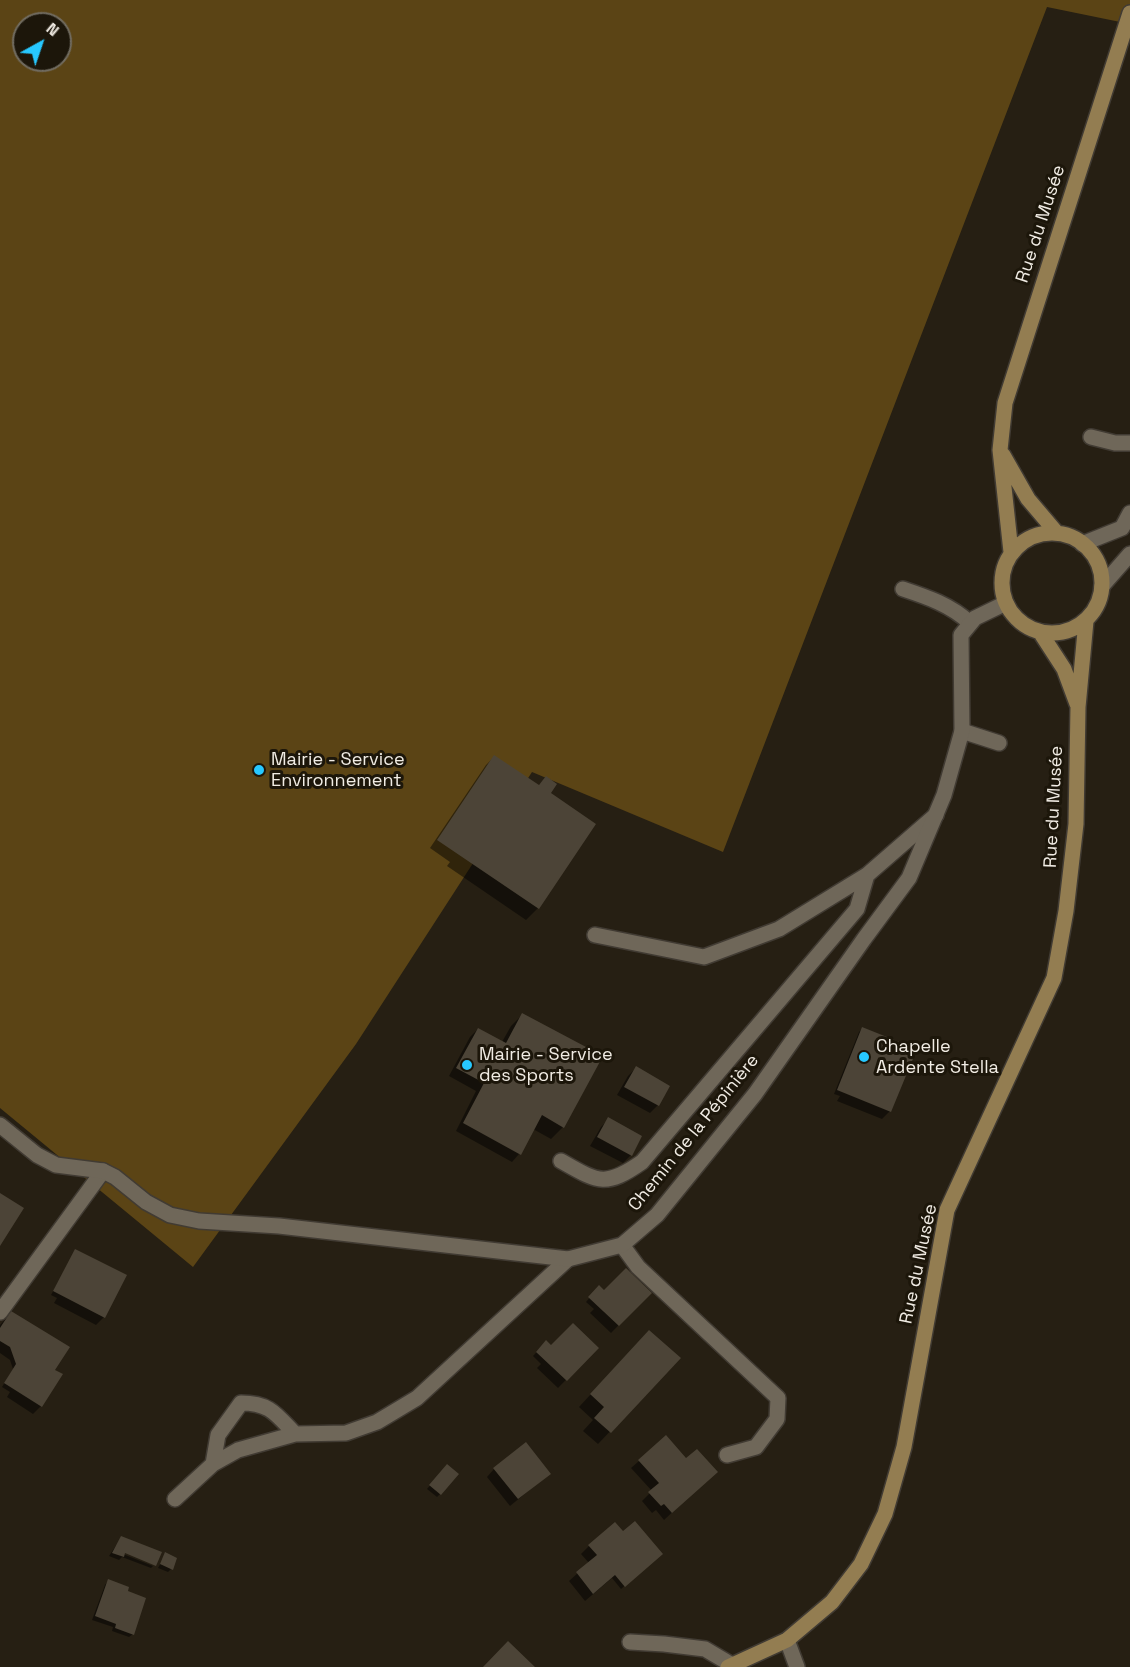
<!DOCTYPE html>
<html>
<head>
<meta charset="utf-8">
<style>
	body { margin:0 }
	#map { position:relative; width:1130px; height:1667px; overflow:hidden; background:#261f13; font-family:"Space Grotesk",sans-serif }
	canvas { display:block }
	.north { position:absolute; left:12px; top:12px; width:60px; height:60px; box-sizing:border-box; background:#1c160a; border:2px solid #716c61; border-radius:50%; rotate:40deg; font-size:16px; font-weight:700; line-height:24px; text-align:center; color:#f1ece4 }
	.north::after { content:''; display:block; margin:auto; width:21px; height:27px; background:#27c8ff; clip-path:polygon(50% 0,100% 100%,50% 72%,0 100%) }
</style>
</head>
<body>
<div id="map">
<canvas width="1130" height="1667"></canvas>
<div class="north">N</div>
</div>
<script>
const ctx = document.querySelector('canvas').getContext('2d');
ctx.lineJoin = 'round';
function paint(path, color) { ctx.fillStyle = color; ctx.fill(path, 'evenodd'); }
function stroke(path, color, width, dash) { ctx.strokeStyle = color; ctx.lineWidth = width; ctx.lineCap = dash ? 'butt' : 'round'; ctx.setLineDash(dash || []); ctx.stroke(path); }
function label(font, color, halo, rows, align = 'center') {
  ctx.font = font + ' "Space Grotesk",sans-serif'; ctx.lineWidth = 6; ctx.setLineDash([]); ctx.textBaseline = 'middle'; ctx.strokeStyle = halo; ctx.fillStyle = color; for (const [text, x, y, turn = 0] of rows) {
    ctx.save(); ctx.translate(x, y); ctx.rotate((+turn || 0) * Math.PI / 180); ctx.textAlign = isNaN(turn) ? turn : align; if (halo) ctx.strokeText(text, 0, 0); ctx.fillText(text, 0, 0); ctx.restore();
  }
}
paint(new Path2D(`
	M 0,0 L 1130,0 L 1130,24 L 1047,7 L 723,852 L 532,772 L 356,1044 L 193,1267 L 0,1108 ZM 24,24 L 60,24 L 60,60 L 24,60 Z`), '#5b4415');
paint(new Path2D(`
	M 494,757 L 538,786 L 546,778 L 549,794 L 538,908 L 526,920 L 447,866 L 450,862 L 430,848 L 486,765 Z
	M 523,1014 L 563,1127 L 551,1139 L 533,1129 L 519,1154 L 512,1162 L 456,1131 L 476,1091 L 449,1076 L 470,1037 L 478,1029 L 502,1042 L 511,1026 Z
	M 862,1029 L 890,1111 L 882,1119 L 837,1101 L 840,1096 L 834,1094 L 859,1032 Z
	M 636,1068 L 658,1105 L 650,1113 L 617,1095 L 628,1076 Z
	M 609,1119 L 640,1137 L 631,1155 L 623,1163 L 590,1146 L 601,1127 Z
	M 75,1251 L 104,1317 L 96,1325 L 54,1303 L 57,1298 L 51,1295 Z
	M 599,1287 L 604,1292 L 650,1293 L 611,1333 L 590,1313 L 594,1309 L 586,1302 Z
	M 11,1313 L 53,1371 L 41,1406 L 33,1414 L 7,1397 L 10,1392 L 2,1387 L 13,1369 L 10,1360 L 0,1353 L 0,1325 Z
	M 546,1342 L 551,1347 L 597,1348 L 558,1388 L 537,1368 L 541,1364 L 533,1356 Z
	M 638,1343 L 679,1359 L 598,1444 L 583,1431 L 593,1420 L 579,1407 Z
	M 686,1460 L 708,1479 L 664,1520 L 656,1510 L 652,1513 L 642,1501 L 652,1491 L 631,1468 L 639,1461 Z
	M 444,1469 L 440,1494 L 437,1497 L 427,1489 Z
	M 494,1469 L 549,1474 L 510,1506 L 487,1477 Z
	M 623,1533 L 658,1557 L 621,1589 L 612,1578 L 585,1601 L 569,1581 L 589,1563 L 581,1554 L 589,1546 Z
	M 121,1538 L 118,1552 L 153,1566 L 151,1568 L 122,1557 L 119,1560 L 109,1556 Z
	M 166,1554 L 171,1569 L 168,1572 L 158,1568 Z
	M 108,1581 L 133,1634 L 129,1637 L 112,1631 L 113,1627 L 92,1620 L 105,1585 Z`), '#0007');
paint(new Path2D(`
	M 494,755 L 539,785 L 546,776 L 557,784 L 551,793 L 596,824 L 539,909 L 437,840 Z
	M 522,1013 L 603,1056 L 564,1128 L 542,1115 L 521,1155 L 463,1123 L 484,1083 L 456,1068 L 478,1028 L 506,1043 Z
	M 862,1027 L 917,1049 L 891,1112 L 837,1090 Z
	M 636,1066 L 670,1086 L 659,1106 L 624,1087 Z
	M 608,1117 L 642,1136 L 632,1156 L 597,1137 Z
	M 0,1193 L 24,1208 L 0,1246 Z
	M 75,1249 L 127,1275 L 105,1318 L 53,1291 Z
	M 626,1268 L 652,1293 L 619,1326 L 588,1297 L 599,1285 L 604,1290 Z
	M 11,1311 L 70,1347 L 55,1370 L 63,1374 L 42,1407 L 4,1383 L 16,1364 L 10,1347 L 0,1341 L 0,1328 Z
	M 573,1323 L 599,1348 L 567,1381 L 536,1352 L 546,1340 L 551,1345 Z
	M 649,1330 L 681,1358 L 611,1433 L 594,1418 L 604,1407 L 590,1394 Z
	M 666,1435 L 686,1458 L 697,1449 L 718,1472 L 672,1513 L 664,1504 L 661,1506 L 648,1492 L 659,1483 L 638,1460 Z
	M 526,1442 L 551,1474 L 518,1499 L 493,1468 Z
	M 447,1464 L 459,1474 L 441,1495 L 429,1485 Z
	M 635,1521 L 663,1554 L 625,1587 L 615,1575 L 593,1594 L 576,1572 L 597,1555 L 588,1545 L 615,1522 L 623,1531 Z
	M 121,1536 L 162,1552 L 156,1566 L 125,1553 L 124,1557 L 112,1553 Z
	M 165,1552 L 177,1558 L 173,1570 L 160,1564 Z
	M 108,1579 L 129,1587 L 128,1591 L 146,1598 L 134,1635 L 115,1628 L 116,1624 L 95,1616 Z
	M 508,1641 L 535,1667 L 483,1667 Z`), '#4c4437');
const service = new Path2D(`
	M 1091,437 L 1115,443 L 1130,443
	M 903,589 C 927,597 951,605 970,623
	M 962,731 L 999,743
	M 595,935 L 704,957 L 779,929 L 867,875 L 936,815
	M 561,1161 C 598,1182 605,1188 642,1162 L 857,909 L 867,875
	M 622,1245 L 638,1267 L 778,1398 L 777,1419 L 756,1447 L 727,1455
	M 0,1312 L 103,1171
	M 213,1464 L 218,1435 L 241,1403 C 270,1403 276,1414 295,1434
	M 175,1499 L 213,1464 L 238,1450 L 295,1434 L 346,1433 L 377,1422 L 417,1398 L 568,1259
	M 787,1640 L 797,1667
	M 630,1642 L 664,1644 L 705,1649 L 732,1665`);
const minor = new Path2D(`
	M 0,1125 L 37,1155 L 56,1165 L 103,1171 L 115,1177 L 146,1202 L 170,1215 L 199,1221 L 279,1226 L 568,1259 L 622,1245 L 657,1215 L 755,1094 L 864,939 L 909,878 L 944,795 L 962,731 L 961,635 L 975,618 L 1006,603`);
const tertiary = new Path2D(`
	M 1082,544 L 1122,528 L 1130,513
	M 1102,586 L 1130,554`);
const secondary = new Path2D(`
	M 1003,455 L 1028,499 L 1056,532
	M1002 583a50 50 0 1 1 100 0a50 50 0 1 1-100 0Z
	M 1011,552 L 1000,450 L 1005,403 L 1130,13
	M 1040,632 L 1064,669 L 1077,704
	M 728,1667 L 787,1640 L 832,1602 L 861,1564 L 885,1514 L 904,1447 L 947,1210 L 1054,978 L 1066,911 L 1076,824 L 1078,707 L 1086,621`);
stroke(service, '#413b33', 18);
stroke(minor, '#413b33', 18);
stroke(tertiary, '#413b33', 18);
stroke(secondary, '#413b33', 18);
stroke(service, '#6f6759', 15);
stroke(minor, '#6f6759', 15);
stroke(tertiary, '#6f6759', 15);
stroke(secondary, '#937d51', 15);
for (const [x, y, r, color] of [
	[259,770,6,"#27c8ff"],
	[864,1057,6,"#27c8ff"],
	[467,1065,6,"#27c8ff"]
]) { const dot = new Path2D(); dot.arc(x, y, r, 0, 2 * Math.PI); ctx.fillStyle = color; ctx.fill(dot); stroke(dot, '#1c160a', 2); }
label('18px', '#f1ece4', '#1c160a', [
	["Rue du Musée",1041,224,-72],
	["Rue du Musée",1054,807,-87],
	["Chemin de la Pépinière",694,1133,-51],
	["Rue du Musée",919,1264,-78]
]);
label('18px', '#f1ece4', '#1c160a', [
	["Mairie - Service",271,760],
	["Environnement",271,781],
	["Chapelle",876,1047],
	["Ardente Stella",876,1068],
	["Mairie - Service",479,1055],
	["des Sports",479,1076]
], 'left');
</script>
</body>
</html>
